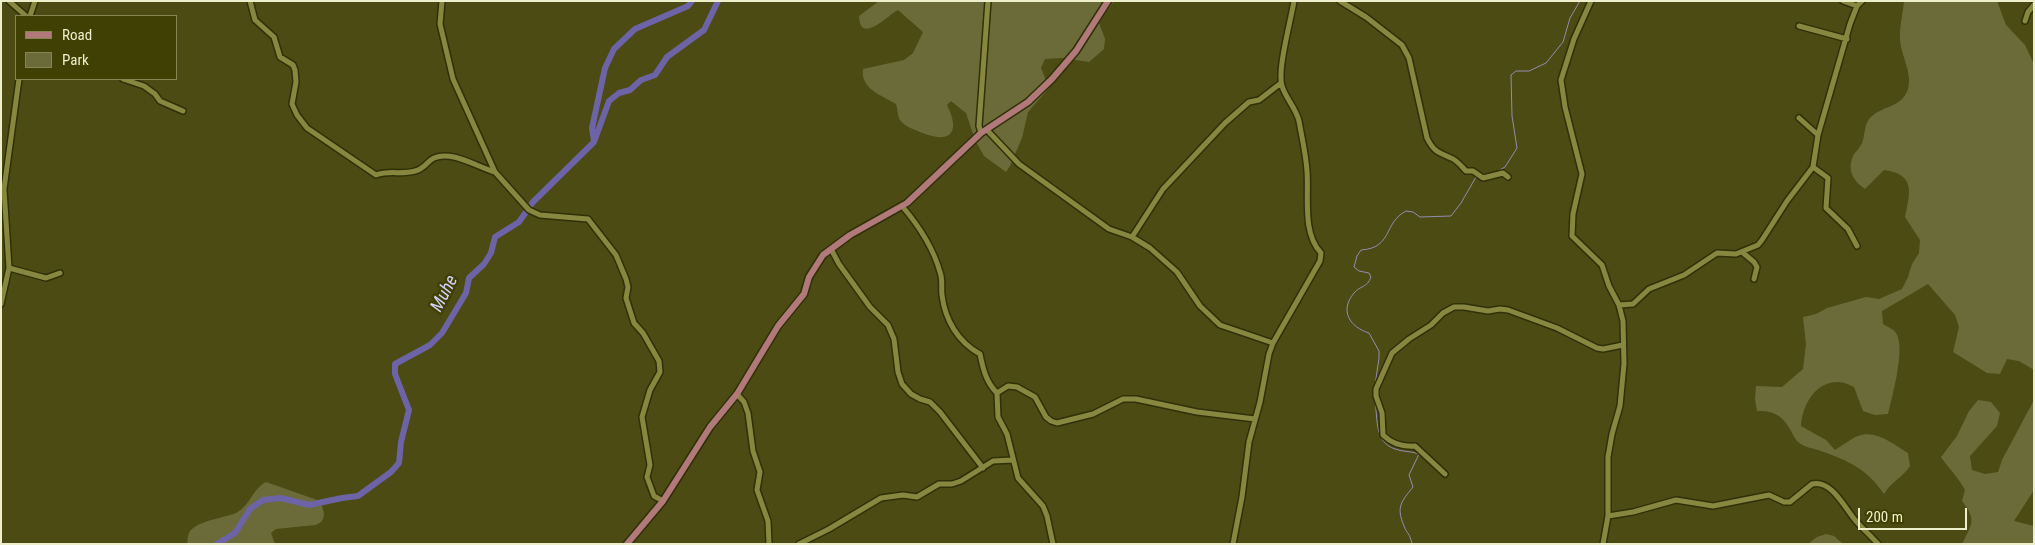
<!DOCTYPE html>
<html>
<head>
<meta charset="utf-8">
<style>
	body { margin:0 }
	#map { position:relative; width:2035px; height:545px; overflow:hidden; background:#4b4b13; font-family:"Roboto Condensed",sans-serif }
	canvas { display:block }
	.frame { position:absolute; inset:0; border:2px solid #edeeca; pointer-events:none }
	.legend { position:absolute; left:15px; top:15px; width:162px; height:65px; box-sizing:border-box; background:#404004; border:1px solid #858653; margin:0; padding:6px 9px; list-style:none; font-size:15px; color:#edeeca }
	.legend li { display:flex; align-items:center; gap:10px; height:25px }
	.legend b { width:25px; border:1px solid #858653 }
	.scale { position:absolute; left:1858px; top:508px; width:109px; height:22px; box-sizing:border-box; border:2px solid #edeeca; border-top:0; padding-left:6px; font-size:15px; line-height:18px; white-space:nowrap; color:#edeeca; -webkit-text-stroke:4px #404004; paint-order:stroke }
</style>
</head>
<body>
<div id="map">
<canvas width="2035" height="545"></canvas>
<div class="frame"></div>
<ul class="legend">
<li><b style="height:6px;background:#b17979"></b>Road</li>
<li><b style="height:14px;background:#6b6b3a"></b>Park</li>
</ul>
<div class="scale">200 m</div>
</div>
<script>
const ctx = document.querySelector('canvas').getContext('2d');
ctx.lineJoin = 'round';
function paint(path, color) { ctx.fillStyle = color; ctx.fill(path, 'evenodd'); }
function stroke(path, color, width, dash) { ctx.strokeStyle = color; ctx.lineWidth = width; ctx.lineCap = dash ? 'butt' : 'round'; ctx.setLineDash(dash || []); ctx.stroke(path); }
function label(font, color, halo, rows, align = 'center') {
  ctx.font = font + ' "Roboto Condensed",sans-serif'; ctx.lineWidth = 5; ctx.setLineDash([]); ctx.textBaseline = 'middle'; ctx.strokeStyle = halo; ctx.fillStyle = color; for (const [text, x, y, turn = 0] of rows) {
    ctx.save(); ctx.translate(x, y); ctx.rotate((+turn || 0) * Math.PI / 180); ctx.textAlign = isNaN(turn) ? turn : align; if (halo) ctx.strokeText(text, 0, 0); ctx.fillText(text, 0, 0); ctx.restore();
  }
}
paint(new Path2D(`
	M 879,1 L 1114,1 L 1099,23 L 1105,39 L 1104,49 L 1089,62 L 1062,58 L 1045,59 L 1041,68 L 1049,88 L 1028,112 L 1022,138 L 1010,166 L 1006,172 L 984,156 L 975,140 L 966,113 L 951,101 L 947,105 C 962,135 948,144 920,132 C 913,129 904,126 900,120 C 897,115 898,109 896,104 C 883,96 860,89 863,69 L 904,60 L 913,53 L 923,32 L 898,10 C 889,14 860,46 859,16 Z
	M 1904,1 L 1997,1 L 2006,25 L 2025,45 L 2034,64 L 2034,370 L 2019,361 L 2007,359 L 2000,374 L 1987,373 L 1953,352 L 1959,327 L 1955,315 L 1928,284 L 1882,311 L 1883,324 C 1887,327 1894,329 1896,333 C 1906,347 1892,397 1888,414 L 1875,415 L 1863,411 L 1854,387 C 1850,385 1844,382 1839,382 C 1815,381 1802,406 1801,426 L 1826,440 L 1835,450 C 1842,446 1850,439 1858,436 C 1876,429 1893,444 1908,453 L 1910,466 C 1901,479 1892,481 1884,494 C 1867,469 1849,461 1821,451 C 1813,448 1804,448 1797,441 C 1794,438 1793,434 1791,431 C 1783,416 1774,410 1757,411 L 1755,399 L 1756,386 L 1782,387 L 1803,369 L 1806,344 L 1803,317 L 1816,314 L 1827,308 L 1866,297 L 1879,299 L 1902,289 L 1908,277 L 1912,264 L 1919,253 L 1920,240 L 1905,217 C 1910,193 1916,174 1884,170 L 1865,189 C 1853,180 1847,171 1853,156 C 1855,152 1860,148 1862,143 C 1865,136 1864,124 1870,118 C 1883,105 1902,108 1908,89 C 1913,71 1899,53 1900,36 C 1900,24 1903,13 1904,1 Z
	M 1978,400 L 1991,402 L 2000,413 L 1997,426 L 1970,456 L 1972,470 L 1985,474 L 1998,472 L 2002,460 L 2034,400 L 2034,490 L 2014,521 L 2034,526 L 2034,544 L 1962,544 C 1972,524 1977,520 1962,501 L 1965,490 C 1959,478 1949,469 1941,457 L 1957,436 L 1969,411 Z
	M 266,482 L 320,501 C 324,511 328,521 315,525 L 276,529 L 271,533 L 275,544 L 187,544 C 188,539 187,533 192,529 C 202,520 224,518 236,513 C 250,506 253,488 266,482 Z
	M 1826,534 L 1834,536 L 1843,544 L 1808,544 L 1817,537 Z`), '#6b6b3a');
stroke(new Path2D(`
	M 1496,172 L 1505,167 L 1517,148 L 1512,116 L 1511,75 L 1516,71 L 1529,71 L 1546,63 L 1563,42 L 1570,18 L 1580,1
	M 1481,174 L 1490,174
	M 1374,392 L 1379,358 L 1379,351 L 1369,333 C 1350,327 1339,311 1354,293 C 1361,285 1367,288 1371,277 L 1369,273 L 1359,271 L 1354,267 L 1357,256 L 1361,250 C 1393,248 1383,223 1406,211 L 1413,212 L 1420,217 L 1451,216 L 1461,203 L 1476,177
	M 1375,401 C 1378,419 1374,442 1395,449 C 1403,452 1411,451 1419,454 L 1409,475 L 1413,487 C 1401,502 1396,507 1404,526 C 1407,534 1410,533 1412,544`), '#938db2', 1);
stroke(new Path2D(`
	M 594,141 L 592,128 L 605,68 L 614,49 L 635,29 L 688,6 L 692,1
	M 217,544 L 235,533 L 250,509 L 263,500 L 281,498 L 309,505 L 342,498 L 358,496 L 391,472 L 399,463 L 401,442 L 409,410 L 395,374 L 395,364 L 430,345 L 442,333 L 466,293 L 469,278 L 484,264 L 491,253 L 495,237 L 519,222 L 533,202 L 594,142 L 609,101 L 619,93 L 630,90 L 641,80 L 655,75 L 667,57 L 704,30 L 718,1`), '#6d63a7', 6);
const minor = new Path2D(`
	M 9,1 L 26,16
	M 250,1 L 255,20 L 274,37 L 280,57 L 293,65 L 295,70 L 296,82 L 292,104 L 297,115 L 307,128 L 376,175 C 389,170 401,175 415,171 C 425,169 427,161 434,158 C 452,150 477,167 495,172
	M 442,1 L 440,24 L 453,79 L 495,172 L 529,210 L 540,215 L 588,219 L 616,255 L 626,279 L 628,287 L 626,298 L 634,323 L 643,333 L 659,361 L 660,372 L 650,390 L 642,417 L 650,465 L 647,477 L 654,496 L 663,501
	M 1340,1 L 1366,17 L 1402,45 L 1409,58 L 1427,138 C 1434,152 1438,152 1451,158 C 1457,160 1462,167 1466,171 L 1473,171 L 1483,178 L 1503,173 L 1508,177
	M 1591,1 L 1574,39 L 1561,80 L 1565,107 L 1582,174 L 1573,214 L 1572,236 L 1602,265 L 1609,286 L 1619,305 L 1623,321 L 1624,364 L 1620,406 L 1612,434 L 1608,457 L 1608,516 L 1603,544
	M 1843,1 L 1857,6
	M 30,16 L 35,1
	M 2025,21 L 2028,12 L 2034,5
	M 1799,26 L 1847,39
	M 123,79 L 144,86 L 155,94 L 160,101 L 183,111
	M 1799,118 L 1818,135
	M 987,130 L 1019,164 L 1109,229 L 1132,237 L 1150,248 L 1177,272 L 1200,306 L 1220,325 L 1273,343
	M 981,133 L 979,126 L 988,1
	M 1813,167 L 1828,178 L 1826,208 L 1848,229 L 1857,246
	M 902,206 C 919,226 933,247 940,272 C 943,280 941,287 942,295 C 945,320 958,342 980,354 C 983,369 986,382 997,393 L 998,417 L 1007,434 L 1018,478 L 1043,506 L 1047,516 L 1053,544
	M 1132,237 L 1163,189 L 1225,123 L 1249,102 L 1259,100 L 1281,83
	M 831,249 L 839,264 L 870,307 L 888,325 L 894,339 L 898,372 L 902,384 L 911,394 L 920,399 L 930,402 L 940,412 L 983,468
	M 1742,252 L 1754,262 L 1757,267 L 1754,279
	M 9,268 L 46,278 L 60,273
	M 1,304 L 9,268 L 4,189 L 19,79
	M 1619,305 L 1633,304 L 1649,289 L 1684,275 L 1717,253 L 1736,254 L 1758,245 L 1762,240 L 1787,201 L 1813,167 L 1818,135 L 1850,24 L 1857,6 L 1862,1
	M 997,393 L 1008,386 L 1017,387 L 1035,397 L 1046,417 L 1051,421 L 1057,423 L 1093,414 L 1123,399 L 1136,399 L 1197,412 L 1255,419
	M 737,394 L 744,402 L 748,413 L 753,451 L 760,472 L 757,490 L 768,521 L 769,544
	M 1445,474 L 1415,446 C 1402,447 1392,444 1383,435 L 1382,413 L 1376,396 L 1376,389 L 1392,353 L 1409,339 L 1431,325 L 1443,313 L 1454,307 L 1464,307 L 1488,311 L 1500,309 L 1508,310 L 1557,328 L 1597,348 L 1603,349 L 1623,345
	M 1608,516 L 1633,512 L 1676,500 L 1713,506 L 1769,495 L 1784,502 L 1790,502 L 1812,484 C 1832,479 1845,509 1856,521 C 1863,529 1871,536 1878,544
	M 799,544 L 829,529 L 881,498 L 903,495 L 917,497 L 939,484 L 952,484 L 961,481 L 993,461 L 1013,460
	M 1233,544 L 1242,497 L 1249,442 L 1260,402 L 1269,354 L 1273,343 L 1320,261 L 1321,253 C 1302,233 1309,197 1307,171 C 1306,155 1302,138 1299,121 C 1296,108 1286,99 1282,86 C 1277,70 1291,20 1294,1`);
const major = new Path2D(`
	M 627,544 L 663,501 L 710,427 L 737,394 L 778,326 L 804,294 L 809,277 L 823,255 L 850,235 L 907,203 L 981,133 L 1028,102 L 1052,79 L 1076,51 L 1108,1`);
stroke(minor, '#303009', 8);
stroke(major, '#303009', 9);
stroke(minor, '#878740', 5);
stroke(major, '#b17979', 6);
label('italic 18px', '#d5d1f9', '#404004', [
	["Muhe",445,294,-63]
]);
</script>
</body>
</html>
